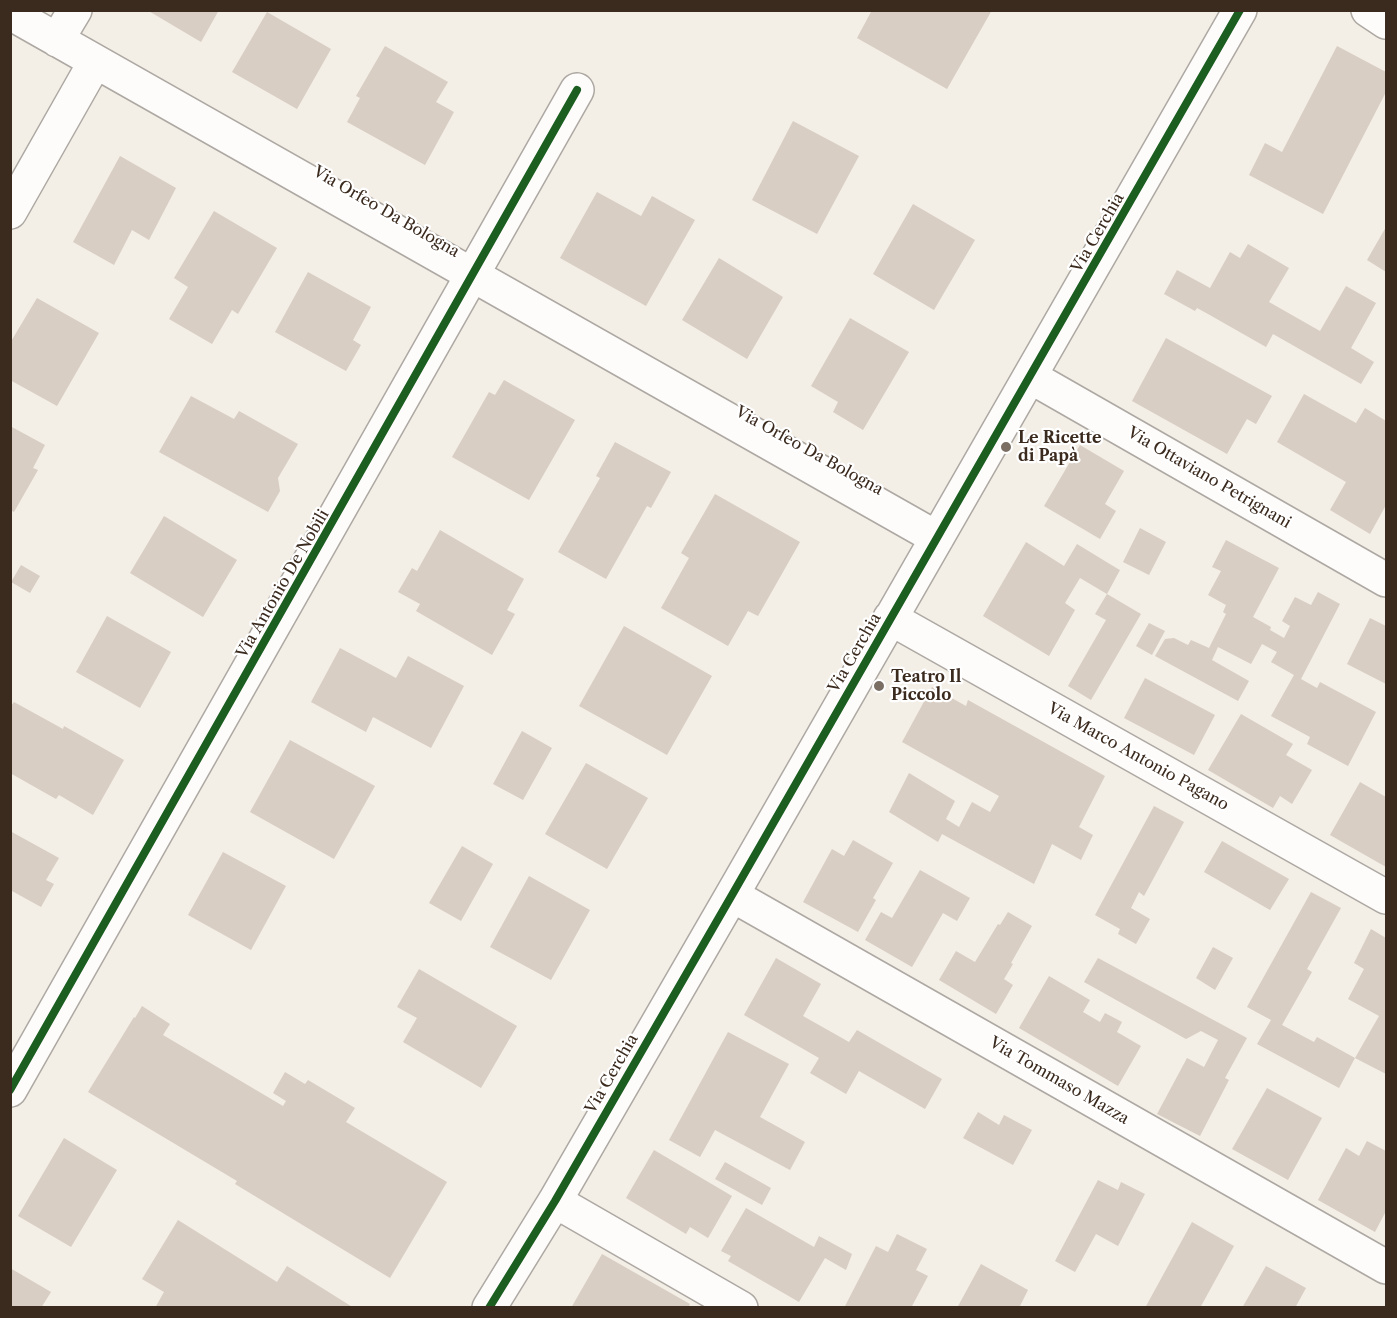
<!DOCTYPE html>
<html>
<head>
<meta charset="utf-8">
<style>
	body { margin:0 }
	#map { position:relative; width:1397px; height:1318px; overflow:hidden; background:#f3eee6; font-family:"Libre Caslon Text",serif }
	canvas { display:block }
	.frame { position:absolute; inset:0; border:12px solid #3b2a1e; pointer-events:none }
</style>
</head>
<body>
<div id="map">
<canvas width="1397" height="1318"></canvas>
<div class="frame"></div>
</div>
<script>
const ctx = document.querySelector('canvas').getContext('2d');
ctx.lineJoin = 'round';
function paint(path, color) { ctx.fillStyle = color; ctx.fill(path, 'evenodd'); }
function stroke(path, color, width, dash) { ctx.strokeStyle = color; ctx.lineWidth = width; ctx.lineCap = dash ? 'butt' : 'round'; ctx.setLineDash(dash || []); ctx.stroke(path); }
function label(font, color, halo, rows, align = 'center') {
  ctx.font = font + ' "Libre Caslon Text",serif'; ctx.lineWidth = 4.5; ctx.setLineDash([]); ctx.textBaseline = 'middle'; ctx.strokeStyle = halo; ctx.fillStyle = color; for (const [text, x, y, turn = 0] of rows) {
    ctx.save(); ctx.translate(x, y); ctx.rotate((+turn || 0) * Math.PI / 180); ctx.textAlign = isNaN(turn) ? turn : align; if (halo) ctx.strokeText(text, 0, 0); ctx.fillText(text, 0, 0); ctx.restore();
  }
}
paint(new Path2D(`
	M 147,10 L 219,10 L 201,42 Z
	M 872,10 L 992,10 L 947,89 L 857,38 Z
	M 267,12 L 331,49 L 297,109 L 232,72 Z
	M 385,46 L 448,82 L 436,102 L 454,112 L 425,165 L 347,122 L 360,98 L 356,96 Z
	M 1337,46 L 1386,72 L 1386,92 L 1323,214 L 1249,175 L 1265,143 L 1282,152 Z
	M 793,121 L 859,156 L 817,234 L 752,200 Z
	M 120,156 L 176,188 L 149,240 L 132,230 L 114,265 L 73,242 Z
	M 597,192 L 641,216 L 652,196 L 695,220 L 646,306 L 560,258 Z
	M 913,204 L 975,240 L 934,310 L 873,274 Z
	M 214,211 L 277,248 L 238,314 L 232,310 L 212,344 L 169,319 L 188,287 L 174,278 Z
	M 1386,227 L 1386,272 L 1367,260 Z
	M 1248,244 L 1289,268 L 1269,302 L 1320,331 L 1346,286 L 1376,303 L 1351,348 L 1374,362 L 1361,384 L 1273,334 L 1266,347 L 1208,314 L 1197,308 L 1195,311 L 1164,294 L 1177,270 L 1210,288 L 1230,252 L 1240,258 Z
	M 719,258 L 783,297 L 747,359 L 682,320 Z
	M 308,272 L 371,307 L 353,340 L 361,345 L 346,371 L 275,332 Z
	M 37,298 L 99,333 L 57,406 L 10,380 L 10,343 Z
	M 850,318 L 909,352 L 863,430 L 833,412 L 838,402 L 811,386 Z
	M 1166,338 L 1272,396 L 1256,424 L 1247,419 L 1227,454 L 1132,401 Z
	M 504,380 L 575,420 L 529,500 L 452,457 L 489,392 L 495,395 Z
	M 1304,394 L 1356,423 L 1365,408 L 1386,421 L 1386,505 L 1370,534 L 1330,510 L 1346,482 L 1277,442 Z
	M 191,396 L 234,419 L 239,411 L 298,444 L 278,478 L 280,491 L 268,512 L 159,452 Z
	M 10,426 L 45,445 L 33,468 L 38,470 L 14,512 L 10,510 Z
	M 615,442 L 671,472 L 651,508 L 647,506 L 606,579 L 558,552 L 600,478 L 596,476 Z
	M 1080,445 L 1124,471 L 1105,504 L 1116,511 L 1100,539 L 1044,506 Z
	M 715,494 L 800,542 L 758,616 L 748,611 L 728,646 L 661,608 L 689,558 L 681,553 Z
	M 164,516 L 237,560 L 203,617 L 130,573 Z
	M 1140,528 L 1166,542 L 1149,575 L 1123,562 Z
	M 440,530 L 524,579 L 507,610 L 515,614 L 492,655 L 416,611 L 420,604 L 398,592 L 412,568 L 417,571 Z
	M 1226,540 L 1279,568 L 1253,617 L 1271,627 L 1270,630 L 1284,638 L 1290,626 L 1282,621 L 1295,597 L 1311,605 L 1318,592 L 1340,604 L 1301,679 L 1317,688 L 1320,682 L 1376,712 L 1348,766 L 1307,744 L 1310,737 L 1271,716 L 1294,675 L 1271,662 L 1277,652 L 1262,644 L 1251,664 L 1218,647 L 1212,660 L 1249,681 L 1238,701 L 1155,656 L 1165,639 L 1174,638 L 1188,645 L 1191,640 L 1209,648 L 1226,614 L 1223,612 L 1226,605 L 1208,595 L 1221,571 L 1212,567 Z
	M 1026,542 L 1064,566 L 1077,544 L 1118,569 L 1120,570 L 1107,594 L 1141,614 L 1091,700 L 1068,686 L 1106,620 L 1095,614 L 1107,594 L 1080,578 L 1065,603 L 1075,610 L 1049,656 L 983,616 Z
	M 21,565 L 40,576 L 30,593 L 11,582 Z
	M 107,616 L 171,652 L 140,708 L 76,672 Z
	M 1370,618 L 1386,626 L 1386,684 L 1347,664 Z
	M 1149,623 L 1165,631 L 1152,655 L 1136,646 Z
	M 624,626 L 712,676 L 667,755 L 579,706 Z
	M 340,648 L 396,678 L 408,656 L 464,686 L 431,748 L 373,717 L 366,732 L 311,702 Z
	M 1145,678 L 1215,715 L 1194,755 L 1124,718 Z
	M 932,687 L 966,706 L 968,700 L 1105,776 L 1079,827 L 1093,835 L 1081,860 L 1052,844 L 1034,884 L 942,834 L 938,842 L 889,812 L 909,773 L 955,801 L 946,819 L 959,827 L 972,802 L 990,812 L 999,796 L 902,742 Z
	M 14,702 L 63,729 L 64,726 L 124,760 L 93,815 L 59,795 L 56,799 L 10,773 L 10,707 Z
	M 1241,714 L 1293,744 L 1286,755 L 1312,770 L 1292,804 L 1280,796 L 1273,808 L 1208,770 Z
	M 522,731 L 552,748 L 523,800 L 493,784 Z
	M 290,740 L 375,786 L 334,859 L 250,812 Z
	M 586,763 L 648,798 L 607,869 L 545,834 Z
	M 1360,782 L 1386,797 L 1386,867 L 1330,835 Z
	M 1154,806 L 1184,822 L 1144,896 L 1139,892 L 1131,908 L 1150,919 L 1136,944 L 1118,934 L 1120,929 L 1095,915 Z
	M 10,831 L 59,858 L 46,880 L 54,884 L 41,907 L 12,891 L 10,894 Z
	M 853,840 L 893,863 L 873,898 L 876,900 L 858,932 L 803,902 L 832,849 L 844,856 Z
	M 1222,841 L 1289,879 L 1270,910 L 1204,872 Z
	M 462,846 L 493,864 L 461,921 L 429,903 Z
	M 223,852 L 286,886 L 251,950 L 188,915 Z
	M 920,870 L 970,898 L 957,921 L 943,913 L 912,967 L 865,940 L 881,912 L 892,918 Z
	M 529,876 L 590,910 L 551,980 L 490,947 Z
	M 1311,892 L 1341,908 L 1307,969 L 1312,972 L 1282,1025 L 1314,1042 L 1317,1037 L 1355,1058 L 1379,1016 L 1348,999 L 1364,969 L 1354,963 L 1371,929 L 1386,938 L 1386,1074 L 1355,1058 L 1339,1088 L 1257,1044 L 1271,1020 L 1247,1007 Z
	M 1008,912 L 1032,926 L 1011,963 L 1013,964 L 1004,979 L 1013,985 L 996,1014 L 939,980 L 956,951 L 975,962 L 998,924 L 1000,925 Z
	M 1213,947 L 1233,958 L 1215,990 L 1196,978 Z
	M 776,958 L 821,984 L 803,1016 L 849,1042 L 857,1030 L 942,1079 L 925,1109 L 859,1071 L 846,1094 L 810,1073 L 819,1058 L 744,1015 Z
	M 1098,958 L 1247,1038 L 1225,1078 L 1229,1080 L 1200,1136 L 1157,1114 L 1187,1058 L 1204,1067 L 1218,1040 L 1201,1031 L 1186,1039 L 1084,982 Z
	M 419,969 L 517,1026 L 481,1088 L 403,1042 L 417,1018 L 397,1007 Z
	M 1049,976 L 1090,1000 L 1083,1012 L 1100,1022 L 1105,1013 L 1122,1022 L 1117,1032 L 1141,1046 L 1118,1086 L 1019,1028 Z
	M 142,1006 L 170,1024 L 163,1035 L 283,1106 L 286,1101 L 273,1093 L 285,1072 L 305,1084 L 308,1080 L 355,1108 L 346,1122 L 447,1182 L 390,1278 L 235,1184 L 237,1181 L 88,1092 L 134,1017 L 135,1018 Z
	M 728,1032 L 789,1064 L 760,1117 L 805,1142 L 790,1170 L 715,1130 L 700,1157 L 669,1140 Z
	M 1267,1088 L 1322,1118 L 1288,1180 L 1232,1149 Z
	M 978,1112 L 999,1125 L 1004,1115 L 1032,1130 L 1013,1165 L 963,1138 Z
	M 64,1138 L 117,1170 L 71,1247 L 18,1216 Z
	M 1367,1141 L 1386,1151 L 1386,1211 L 1375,1232 L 1318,1200 L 1346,1148 L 1359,1156 Z
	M 654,1150 L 732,1196 L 708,1238 L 690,1227 L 686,1234 L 626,1198 Z
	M 725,1162 L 771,1188 L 762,1205 L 715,1179 Z
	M 1098,1180 L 1118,1190 L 1121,1182 L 1145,1194 L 1118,1246 L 1096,1234 L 1075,1272 L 1055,1261 Z
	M 746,1208 L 814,1247 L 819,1236 L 852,1254 L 846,1270 L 825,1258 L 799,1302 L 728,1261 L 731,1256 L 721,1251 Z
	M 178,1220 L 277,1282 L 287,1266 L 354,1308 L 155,1308 L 164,1292 L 142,1279 Z
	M 1192,1222 L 1234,1246 L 1200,1308 L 1145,1308 Z
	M 897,1234 L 927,1249 L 916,1270 L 928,1276 L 911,1308 L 844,1308 L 876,1246 L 888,1252 Z
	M 602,1254 L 690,1304 L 688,1308 L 571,1308 Z
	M 981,1264 L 1028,1290 L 1019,1308 L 957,1308 Z
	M 1266,1266 L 1306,1288 L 1295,1308 L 1242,1308 Z
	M 10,1268 L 51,1292 L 41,1308 L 10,1308 Z`), '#d8cec4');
const street = new Path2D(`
	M 1368,10 L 1386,22
	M 10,13 L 937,538
	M 57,40 L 75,10
	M 10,212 L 95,62
	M 1031,377 L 1386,580
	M 890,618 L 1386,897
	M 732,895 L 1386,1267
	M 10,1090 L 577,90
	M 555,1201 L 741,1308
	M 489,1308 L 555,1201 L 732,895 L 1240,10`);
stroke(street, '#ada8a2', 36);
stroke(street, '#fdfcfb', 33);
stroke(new Path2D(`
	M 10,1090 L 577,90
	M 489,1308 L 555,1201 L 732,895 L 1240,10`), '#1b5e20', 8);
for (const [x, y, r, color] of [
	[1006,447,6,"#7b6f64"],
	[879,686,6,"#7b6f64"]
]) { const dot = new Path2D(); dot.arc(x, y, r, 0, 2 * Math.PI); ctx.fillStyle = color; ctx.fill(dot); stroke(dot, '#fff', 2); }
label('16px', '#3b2a1e', '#fff', [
	["Via Orfeo Da Bologna",386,212,30],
	["Via Cerchia",1098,233,-60],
	["Via Orfeo Da Bologna",809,451,29],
	["Via Ottaviano Petrignani",1209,478,30],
	["Via Antonio De Nobili",283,584,-60],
	["Via Cerchia",855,653,-60],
	["Via Marco Antonio Pagano",1138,757,29],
	["Via Cerchia",612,1074,-60],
	["Via Tommaso Mazza",1059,1081,30]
]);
label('bold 16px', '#3b2a1e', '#fff', [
	["Le Ricette",1018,438],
	["di Papà",1018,456],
	["Teatro Il",891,677],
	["Piccolo",891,695]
], 'left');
</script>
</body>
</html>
